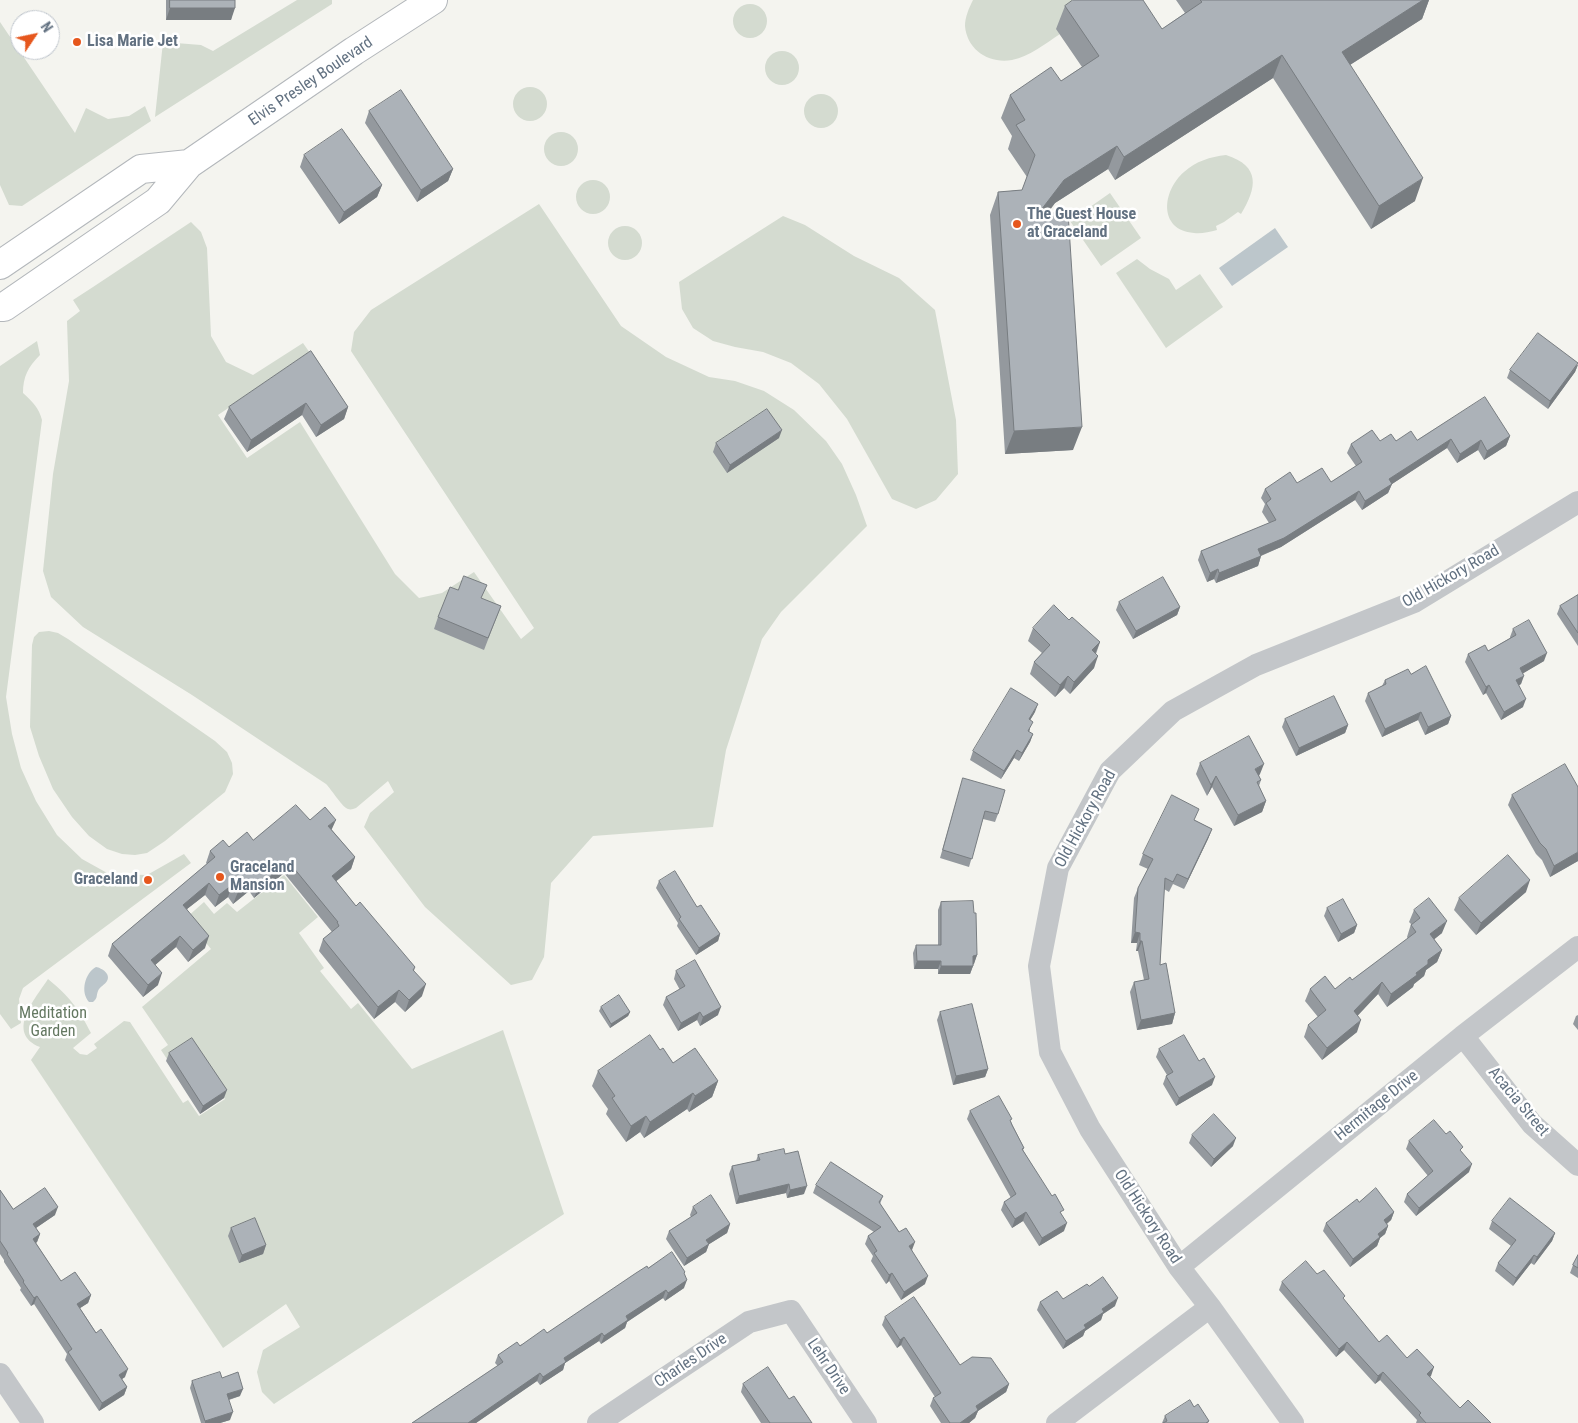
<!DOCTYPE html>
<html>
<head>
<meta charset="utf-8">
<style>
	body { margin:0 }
	#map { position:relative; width:1578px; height:1423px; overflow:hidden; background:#f4f4ef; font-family:"Roboto Condensed",sans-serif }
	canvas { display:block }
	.north { position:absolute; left:10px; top:10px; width:50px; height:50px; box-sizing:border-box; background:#fff; border:1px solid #c0c6cd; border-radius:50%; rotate:56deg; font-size:14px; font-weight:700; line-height:20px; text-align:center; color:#627181 }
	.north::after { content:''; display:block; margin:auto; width:18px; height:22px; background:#e6571d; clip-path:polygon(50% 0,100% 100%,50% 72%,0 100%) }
</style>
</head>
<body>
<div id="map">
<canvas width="1578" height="1423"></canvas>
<div class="north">N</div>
</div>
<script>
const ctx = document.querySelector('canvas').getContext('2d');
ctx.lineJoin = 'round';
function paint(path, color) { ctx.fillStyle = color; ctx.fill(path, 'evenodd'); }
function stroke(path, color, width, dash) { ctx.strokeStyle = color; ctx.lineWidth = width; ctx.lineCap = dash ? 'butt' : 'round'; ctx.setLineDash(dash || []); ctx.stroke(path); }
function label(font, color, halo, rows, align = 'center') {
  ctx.font = font + ' "Roboto Condensed",sans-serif'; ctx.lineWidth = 5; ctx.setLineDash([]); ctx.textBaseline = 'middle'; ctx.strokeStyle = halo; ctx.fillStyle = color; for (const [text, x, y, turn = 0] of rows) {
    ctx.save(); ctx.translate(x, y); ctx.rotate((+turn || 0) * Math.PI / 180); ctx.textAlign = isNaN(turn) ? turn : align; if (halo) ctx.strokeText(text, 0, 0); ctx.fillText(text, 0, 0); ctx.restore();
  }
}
paint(new Path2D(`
	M 297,0 L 332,0 L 332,4 L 155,117 L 163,42 L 201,45 L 213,51 Z
	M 973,0 L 1099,0 L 1057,29 L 1060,34 C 1045,44 1030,56 1012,60 C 989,64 967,50 965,26 C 965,17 969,8 973,0 Z
	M733 21a17 17 0 1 1 34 0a17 17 0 1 1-34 0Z
	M 0,22 L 75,133 L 86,108 L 108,119 L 129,116 L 145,106 L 151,121 L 22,206 L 9,205 L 0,185 Z
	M765 68a17 17 0 1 1 34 0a17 17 0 1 1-34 0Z
	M513 104a17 17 0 1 1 34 0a17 17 0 1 1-34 0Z
	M804 111a17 17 0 1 1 34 0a17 17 0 1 1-34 0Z
	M544 149a17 17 0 1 1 34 0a17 17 0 1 1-34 0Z
	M 1226,155 C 1261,166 1257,188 1241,214 L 1238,212 L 1224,222 L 1216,226 L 1217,230 C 1209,232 1201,234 1194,233 C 1158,230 1162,191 1184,172 C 1196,161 1210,157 1226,155 Z
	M576 197a17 17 0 1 1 34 0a17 17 0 1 1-34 0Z
	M 1110,193 L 1141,238 L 1101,266 L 1070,221 Z
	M 539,204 L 621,326 L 666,357 L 709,377 L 735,381 L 764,391 L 794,410 L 826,441 L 842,464 L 856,495 L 867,526 L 781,612 L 762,639 L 726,750 L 713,827 L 593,836 L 551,883 L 544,957 L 532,980 L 511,985 L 425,907 L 364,827 L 370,813 L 394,792 L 388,781 L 356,808 C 353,809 351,810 348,809 C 343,808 331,789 326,784 L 192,695 L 83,627 L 51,597 L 43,571 L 53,474 L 69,381 L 67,321 L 80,311 L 73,300 L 93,287 L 191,222 L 201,232 L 207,248 L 211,336 L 226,362 L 253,375 L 303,343 L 310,353 L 218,415 L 247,458 L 300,422 L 395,574 L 419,598 L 442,593 L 474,572 L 521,639 L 534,628 L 351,351 L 354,332 L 371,310 Z
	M 783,216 L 805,225 L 854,256 L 899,278 L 935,310 L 956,420 L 958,474 L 936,500 L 916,509 L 892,499 L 847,419 L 819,384 L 791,363 L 763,352 L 735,347 L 713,341 L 693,328 L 682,309 L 679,282 Z
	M608 243a17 17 0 1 1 34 0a17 17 0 1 1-34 0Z
	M 1137,259 L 1150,269 L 1169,279 L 1176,290 L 1200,274 L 1223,307 L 1166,348 L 1116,273 Z
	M 37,341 L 40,355 C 28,367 23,377 23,393 C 32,401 39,408 42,420 L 6,697 L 12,734 L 21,768 L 36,801 L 57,835 L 82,859 L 109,874 L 147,875 L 184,854 L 191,863 L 23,988 L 19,999 L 21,1023 L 11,1029 L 0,1014 L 0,366 Z
	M 49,631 L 58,633 L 68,639 L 215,741 L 227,752 L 232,763 L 233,774 L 225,792 L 165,841 L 147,853 L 135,855 L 122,854 L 107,849 L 89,836 L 72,817 L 53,789 L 39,756 L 30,727 L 32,645 L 34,637 L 39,632 Z
	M 284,875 L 318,917 L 299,933 L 324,968 L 320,971 L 351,1009 L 358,1003 L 412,1069 L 503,1030 L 564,1214 L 274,1404 L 262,1392 L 257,1372 L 263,1350 L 300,1327 L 286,1304 L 223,1348 L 31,1060 L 40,1047 C 5,1033 35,999 48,979 C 69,996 79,1009 91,1033 L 73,1048 L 80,1054 L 87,1055 L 97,1048 L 94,1044 L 124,1021 L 130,1022 L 183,1103 L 188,1100 L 199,1116 L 225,1099 L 190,1044 L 167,1059 L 161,1050 L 168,1045 L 142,1007 L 211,949 L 186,918 L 204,902 L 214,914 L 227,903 L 237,912 Z`), '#d4dbd0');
paint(new Path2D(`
	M 1275,228 L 1288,247 L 1232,286 L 1219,268 Z
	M 96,967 C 102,968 111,974 107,981 C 105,985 100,986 98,991 C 96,996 98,998 93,1002 L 89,1002 C 80,992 85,973 96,967 Z`), '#bcc6cb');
const primary = new Path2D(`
	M 0,265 L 141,169 L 189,164
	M 0,307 L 4,307 L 158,201 L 189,164 L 354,51 L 433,0`);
stroke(primary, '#b3b7bb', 30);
stroke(new Path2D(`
	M 1463,1036 L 1532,1124 L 1578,1165
	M 1179,1267 L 1463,1036 L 1578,947
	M 0,1374 L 33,1423
	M 598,1423 L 749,1322 L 791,1311 L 866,1423
	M 1057,1423 L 1210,1307
	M 1293,1423 L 1210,1307 L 1179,1267 L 1090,1129 L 1050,1052 L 1039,966 L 1058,868 L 1110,771 L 1173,711 L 1256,665 L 1414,602 L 1578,502`), '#c3c6c9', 22);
stroke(primary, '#fff', 28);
paint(new Path2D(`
	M 166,0 L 235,0 L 231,20 L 166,20 Z
	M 1176,0 L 1429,0 L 1422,19 L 1350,65 L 1415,201 L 1371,229 L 1273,78 L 1115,180 L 1108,169 L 1055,203 L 1047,214 L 1073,450 L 1005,454 L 990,215 L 998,192 L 1022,190 L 1027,177 L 1008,149 L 1012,136 L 1001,118 L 1010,95 L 1061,81 L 1082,67 L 1056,29 L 1065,6 L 1162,29 L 1185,13 Z
	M 369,111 L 453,169 L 448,181 L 417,202 L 365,123 Z
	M 304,155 L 382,185 L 377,197 L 339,224 L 300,167 Z
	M 311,351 L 348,407 L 344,419 L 316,437 L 302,415 L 247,452 L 224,419 L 229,407 Z
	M 1578,365 L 1575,372 L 1548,409 L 1507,378 L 1510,370 Z
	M 1510,436 L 1506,446 L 1484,460 L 1478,450 L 1457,463 L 1447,448 L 1392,484 L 1388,493 L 1362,510 L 1355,500 L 1281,547 L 1261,556 L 1258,566 L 1216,583 L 1214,579 L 1207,582 L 1198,560 L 1201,551 L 1269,523 L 1262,512 L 1265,504 L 1261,498 L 1265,489 L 1297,483 L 1331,482 L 1356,466 L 1347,453 L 1351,444 L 1396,441 L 1417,440 Z
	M 779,438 L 727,473 L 713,452 L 716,443 Z
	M 1578,595 L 1578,646 L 1557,614 L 1560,606 Z
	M 481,599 L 501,606 L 484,650 L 434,629 L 438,617 Z
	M 1119,602 L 1180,607 L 1177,615 L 1133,639 L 1116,610 Z
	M 1069,620 L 1100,642 L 1096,654 L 1094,668 L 1070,694 L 1064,688 L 1055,697 L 1030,674 L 1034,662 L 1042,653 L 1028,641 L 1033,628 Z
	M 1513,629 L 1544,661 L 1523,673 L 1521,684 L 1519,685 L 1523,707 L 1501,720 L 1486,693 L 1483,695 L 1465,662 L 1468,654 L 1488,651 L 1510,638 L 1510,637 Z
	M 1411,674 L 1451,716 L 1448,724 L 1425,735 L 1418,720 L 1382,737 L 1365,701 L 1368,693 L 1382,686 L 1385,680 Z
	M 1035,712 L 1030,720 L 1030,730 L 1029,732 L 1033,734 L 1030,742 L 1019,761 L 1014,758 L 1001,779 L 970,760 L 973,751 Z
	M 1285,719 L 1348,725 L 1345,733 L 1296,756 L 1282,727 Z
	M 1200,763 L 1260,774 L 1259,776 L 1261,780 L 1259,786 L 1266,801 L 1262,812 L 1234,826 L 1212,787 L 1207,796 L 1196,774 Z
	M 963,778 L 998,814 L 995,822 L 983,819 L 969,867 L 940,858 Z
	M 1512,795 L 1578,861 L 1550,877 L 1542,860 L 1536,854 L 1508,805 Z
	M 310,820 L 332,830 L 355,857 L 351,869 L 336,881 L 356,906 L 415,967 L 414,971 L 422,996 L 405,1012 L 395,1002 L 374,1019 L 319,951 L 323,939 L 332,932 L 284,873 L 254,898 L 249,891 L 233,904 L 228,897 L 215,907 L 205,895 L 187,909 L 205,948 L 188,962 L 176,947 L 155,965 L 158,985 L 143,997 L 108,956 L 112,944 L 207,864 L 206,863 L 210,851 L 253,840 Z
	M 1195,820 L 1212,829 L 1208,839 L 1184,889 L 1173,884 L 1169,892 L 1164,889 L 1160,965 L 1175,1013 L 1172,1024 L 1137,1030 L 1130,992 L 1134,982 L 1144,980 L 1138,951 L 1136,951 L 1137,943 L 1131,943 L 1134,898 L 1138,888 L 1148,869 L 1139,865 L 1143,854 Z
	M 659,881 L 697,907 L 720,934 L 718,941 L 696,955 L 677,926 L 678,923 L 656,888 Z
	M 1526,892 L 1476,935 L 1454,910 L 1459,898 Z
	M 941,902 L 977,955 L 970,974 L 938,974 L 938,969 L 914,969 L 913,953 L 916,945 L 938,945 L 938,910 Z
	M 1327,908 L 1357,925 L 1354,933 L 1338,942 L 1324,916 Z
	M 1414,910 L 1442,933 L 1434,939 L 1442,950 L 1437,962 L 1426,970 L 1424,976 L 1414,984 L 1413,987 L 1387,1007 L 1378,994 L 1357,1015 L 1357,1032 L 1322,1060 L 1304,1037 L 1308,1025 L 1318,1017 L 1305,1001 L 1310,989 L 1335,989 L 1352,980 L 1408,939 L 1407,937 L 1411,924 L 1409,922 Z
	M 676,971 L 718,1015 L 700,1026 L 697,1020 L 678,1031 L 663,1005 L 666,997 L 680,990 L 674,979 Z
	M 601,1007 L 630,1012 L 628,1016 L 610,1028 L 599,1011 Z
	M 940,1012 L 988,1069 L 985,1077 L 953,1085 L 937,1020 Z
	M 1578,1015 L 1578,1030 L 1573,1024 L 1576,1016 Z
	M 1159,1049 L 1212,1085 L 1176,1106 L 1163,1084 L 1166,1076 L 1167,1075 L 1156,1057 Z
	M 660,1050 L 673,1063 L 718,1081 L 712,1097 L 689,1112 L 687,1109 L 644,1138 L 640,1132 L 626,1142 L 606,1114 L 608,1109 L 592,1086 L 598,1071 Z
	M 169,1053 L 224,1098 L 200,1114 L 166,1061 Z
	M 970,1111 L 1011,1122 L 1024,1148 L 1023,1150 L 1062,1215 L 1064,1231 L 1039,1246 L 1023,1221 L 1012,1228 L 1001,1210 L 1004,1202 L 1011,1198 L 967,1119 Z
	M 1192,1135 L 1233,1146 L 1211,1167 L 1189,1143 Z
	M 1409,1141 L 1462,1152 L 1469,1172 L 1416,1216 L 1404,1202 L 1407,1194 L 1428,1176 L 1406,1149 Z
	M 785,1154 L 804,1194 L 787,1198 L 786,1193 L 736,1204 L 729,1174 L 732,1166 L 756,1161 L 758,1155 Z
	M 816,1185 L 883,1196 L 880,1204 L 912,1250 L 925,1284 L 901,1300 L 889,1281 L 886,1284 L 871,1261 L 873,1256 L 865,1244 L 868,1236 L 874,1232 L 813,1193 Z
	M 0,1190 L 13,1209 L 55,1215 L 36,1228 L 40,1234 L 37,1242 L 36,1243 L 61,1281 L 91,1295 L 88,1303 L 80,1308 L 125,1377 L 122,1379 L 127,1387 L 124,1395 L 99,1411 L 65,1360 L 67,1354 L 34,1304 L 31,1306 L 20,1290 L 21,1288 L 4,1262 L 4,1260 L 0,1254 Z
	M 1359,1202 L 1394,1212 L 1391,1220 L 1387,1224 L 1388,1226 L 1385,1234 L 1380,1238 L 1377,1246 L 1350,1267 L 1323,1231 L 1326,1223 Z
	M 693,1207 L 730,1224 L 727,1233 L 709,1244 L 706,1252 L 684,1266 L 666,1239 L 669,1231 L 691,1217 L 690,1215 Z
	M 1492,1221 L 1555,1233 L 1552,1241 L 1534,1265 L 1531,1263 L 1513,1286 L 1495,1271 L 1498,1263 L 1511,1246 L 1489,1229 Z
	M 231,1228 L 266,1245 L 263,1254 L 239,1263 L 228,1236 Z
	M 1578,1255 L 1578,1278 L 1570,1273 L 1573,1265 Z
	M 648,1268 L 684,1275 L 684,1288 L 665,1301 L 663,1298 L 627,1322 L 625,1328 L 601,1344 L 599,1341 L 565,1363 L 563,1370 L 540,1385 L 537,1381 L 476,1423 L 412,1423 L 498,1366 L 495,1363 L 498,1355 L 547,1333 Z
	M 1317,1274 L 1344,1300 L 1379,1342 L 1407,1358 L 1431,1376 L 1429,1377 L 1460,1408 L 1491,1423 L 1416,1423 L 1417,1420 L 1380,1380 L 1375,1384 L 1344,1350 L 1336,1357 L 1279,1290 L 1282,1282 Z
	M 1089,1286 L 1115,1306 L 1103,1314 L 1101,1320 L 1085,1331 L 1083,1336 L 1063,1349 L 1037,1310 L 1040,1302 L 1063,1299 Z
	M 885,1317 L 960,1365 L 1009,1384 L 1006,1392 L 978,1411 L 975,1418 L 969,1423 L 941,1423 L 930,1406 L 933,1398 L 935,1397 L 901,1345 L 897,1348 L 882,1325 Z
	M 222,1378 L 240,1396 L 229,1400 L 230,1420 L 220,1423 L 201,1423 L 190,1388 L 192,1381 Z
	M 743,1384 L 789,1399 L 812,1423 L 761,1423 L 741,1392 Z
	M 1194,1407 L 1209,1421 L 1208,1423 L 1162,1423 L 1165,1416 Z`), '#94999e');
paint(new Path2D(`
	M 1423,0 L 1429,0 L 1422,19 L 1334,75 L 1342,52 Z
	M 170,8 L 235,8 L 231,20 L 166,20 Z
	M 1282,55 L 1273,78 L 1115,180 L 1124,157 Z
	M 1117,146 L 1108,169 L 1055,203 L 1029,237 L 1038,214 L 1064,180 Z
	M 453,169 L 448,181 L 417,202 L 421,190 Z
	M 1423,178 L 1415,201 L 1371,229 L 1379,206 Z
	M 382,185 L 377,197 L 339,224 L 344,212 Z
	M 1578,364 L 1575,372 L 1548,409 L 1550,401 Z
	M 306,403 L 302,415 L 247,452 L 251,440 Z
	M 348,407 L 344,419 L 316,437 L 321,425 Z
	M 1082,427 L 1073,450 L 1005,454 L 1014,431 Z
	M 782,430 L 779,438 L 727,473 L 730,465 Z
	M 1510,436 L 1506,446 L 1484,460 L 1487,451 Z
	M 1451,439 L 1447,448 L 1392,484 L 1388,493 L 1362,510 L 1365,501 L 1389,479 Z
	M 1481,440 L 1478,450 L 1457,463 L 1460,454 Z
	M 1359,491 L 1355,500 L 1281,547 L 1255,558 L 1258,549 Z
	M 1261,556 L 1258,566 L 1216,583 L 1219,573 Z
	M 1218,569 L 1214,579 L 1207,582 L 1210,573 Z
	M 1180,607 L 1177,615 L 1133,639 L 1136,631 Z
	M 1100,642 L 1095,654 L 1092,650 Z
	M 1547,653 L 1544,661 L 1517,677 L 1520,668 Z
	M 1098,656 L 1094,668 L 1070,694 L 1074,682 Z
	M 1068,676 L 1064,688 L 1055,697 L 1060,685 Z
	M 1524,676 L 1521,684 L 1513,689 L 1516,680 Z
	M 1489,685 L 1486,693 L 1483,695 L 1486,687 Z
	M 1526,699 L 1523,707 L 1501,720 L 1504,712 Z
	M 1038,704 L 1035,712 L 1026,727 L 1029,719 Z
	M 1421,712 L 1418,720 L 1382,737 L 1385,729 Z
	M 1451,716 L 1448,724 L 1425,735 L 1428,727 Z
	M 1348,725 L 1345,733 L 1296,756 L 1299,748 Z
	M 1033,734 L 1030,742 L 1019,761 L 1022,753 Z
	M 1017,750 L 1014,758 L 1001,779 L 1004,771 Z
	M 1264,764 L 1260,774 L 1251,780 L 1255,769 Z
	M 1216,776 L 1212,787 L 1207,796 L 1211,785 Z
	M 1266,801 L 1262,812 L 1234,826 L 1238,815 Z
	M 336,820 L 331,831 L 328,826 Z
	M 1212,829 L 1208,839 L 1184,889 L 1188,879 Z
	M 1578,852 L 1578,861 L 1550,877 L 1554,866 Z
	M 355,857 L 351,869 L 328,888 L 332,876 Z
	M 288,861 L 284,873 L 254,898 L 259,886 Z
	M 253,880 L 249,891 L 233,904 L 238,892 Z
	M 1530,880 L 1526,892 L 1476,935 L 1481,923 Z
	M 209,883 L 205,895 L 178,916 L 183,905 Z
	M 232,885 L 228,897 L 215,907 L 219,895 Z
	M 1447,921 L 1442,933 L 1426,946 L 1430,934 Z
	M 1357,925 L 1354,933 L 1338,942 L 1341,934 Z
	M 1135,932 L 1140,933 L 1137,943 L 1131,943 Z
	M 720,934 L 718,941 L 696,955 L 699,948 Z
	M 180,936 L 176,947 L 147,972 L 151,960 Z
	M 209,936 L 205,948 L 188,962 L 193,950 Z
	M 1140,941 L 1142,941 L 1138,951 L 1136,951 Z
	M 1442,950 L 1437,962 L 1426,970 L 1424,976 L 1414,984 L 1413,987 L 1387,1007 L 1391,994 L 1416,973 L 1428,960 Z
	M 977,955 L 974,964 L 970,964 L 973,956 Z
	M 917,961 L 941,961 L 938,969 L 914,969 Z
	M 941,966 L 973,966 L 970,974 L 938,974 Z
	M 162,973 L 158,985 L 143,997 L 148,985 Z
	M 1382,982 L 1378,994 L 1350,1024 L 1354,1011 Z
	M 426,984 L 422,996 L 405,1012 L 409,1000 Z
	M 399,990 L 395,1002 L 374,1019 L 378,1007 Z
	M 721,1007 L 718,1015 L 700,1026 L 703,1017 Z
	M 630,1012 L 628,1016 L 610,1028 L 611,1024 Z
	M 700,1012 L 697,1020 L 678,1031 L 681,1023 Z
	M 1175,1013 L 1172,1024 L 1137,1030 L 1141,1020 Z
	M 1361,1020 L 1357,1032 L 1322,1060 L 1327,1048 Z
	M 988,1069 L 985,1077 L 953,1085 L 956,1076 Z
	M 1215,1077 L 1212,1085 L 1176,1106 L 1179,1098 Z
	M 718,1081 L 712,1097 L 689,1112 L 695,1096 Z
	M 227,1090 L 224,1098 L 200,1114 L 203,1106 Z
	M 693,1093 L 687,1109 L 644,1138 L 650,1122 Z
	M 646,1116 L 640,1132 L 626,1142 L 631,1126 Z
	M 1236,1138 L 1233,1146 L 1211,1167 L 1214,1159 Z
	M 1472,1164 L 1469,1172 L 1416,1216 L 1419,1208 Z
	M 789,1184 L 786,1193 L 736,1204 L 739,1196 Z
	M 807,1186 L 804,1194 L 787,1198 L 790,1190 Z
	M 58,1207 L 55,1215 L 30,1232 L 33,1224 Z
	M 1026,1212 L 1023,1221 L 1012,1228 L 1015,1219 Z
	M 1394,1212 L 1391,1220 L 1381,1228 L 1384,1220 Z
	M 1067,1223 L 1064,1231 L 1039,1246 L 1042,1238 Z
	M 730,1224 L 727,1233 L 703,1248 L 706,1240 Z
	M 1388,1226 L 1385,1234 L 1380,1238 L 1377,1246 L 1350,1267 L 1353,1259 L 1378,1234 Z
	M 1555,1233 L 1552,1241 L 1534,1265 L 1537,1257 Z
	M 40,1234 L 37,1242 L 30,1247 L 33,1239 Z
	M 915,1242 L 912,1250 L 906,1254 L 909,1246 Z
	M 709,1244 L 706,1252 L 684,1266 L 687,1258 Z
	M 266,1245 L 263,1254 L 239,1263 L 242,1255 Z
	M 1534,1255 L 1531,1263 L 1513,1286 L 1516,1278 Z
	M 892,1273 L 889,1281 L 886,1284 L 889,1275 Z
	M 928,1276 L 925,1284 L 901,1300 L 904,1292 Z
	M 687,1280 L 684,1288 L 665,1301 L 668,1293 Z
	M 666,1290 L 663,1298 L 627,1322 L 625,1328 L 601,1344 L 604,1336 L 626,1316 Z
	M 91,1295 L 88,1303 L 74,1312 L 77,1304 Z
	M 37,1296 L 34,1304 L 31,1306 L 34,1298 Z
	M 1118,1298 L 1115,1306 L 1103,1314 L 1101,1320 L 1085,1331 L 1083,1336 L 1063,1349 L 1066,1341 L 1102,1309 Z
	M 602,1333 L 599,1341 L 565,1363 L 563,1370 L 540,1385 L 543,1377 L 564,1358 Z
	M 904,1337 L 901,1345 L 897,1348 L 900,1340 Z
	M 1347,1342 L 1344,1350 L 1336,1357 L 1339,1349 Z
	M 1434,1367 L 1431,1376 L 1424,1382 L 1427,1374 Z
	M 128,1369 L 125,1377 L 116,1383 L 119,1375 Z
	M 1383,1372 L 1380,1380 L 1375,1384 L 1378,1376 Z
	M 540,1373 L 537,1381 L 476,1423 L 468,1423 Z
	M 1009,1384 L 1006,1392 L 978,1411 L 975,1418 L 969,1423 L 960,1423 L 976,1406 Z
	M 127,1387 L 124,1395 L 99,1411 L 102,1403 Z
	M 243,1389 L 240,1396 L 224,1401 L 227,1394 Z
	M 233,1412 L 230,1420 L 220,1423 L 205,1423 L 205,1421 Z`), '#787d81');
const building = new Path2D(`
	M 170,0 L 235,0 L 235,8 L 170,8 Z
	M 1073,0 L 1143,0 L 1162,29 L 1202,2 L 1200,0 L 1423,0 L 1342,52 L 1423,178 L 1379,206 L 1282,55 L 1124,157 L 1117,146 L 1064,180 L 1038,214 L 1068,212 L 1082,427 L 1014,431 L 998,192 L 1022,190 L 1035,155 L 1016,125 L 1025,120 L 1010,95 L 1051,67 L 1061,81 L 1099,56 L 1065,6 Z
	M 401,90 L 453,169 L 421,190 L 369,111 Z
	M 342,129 L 382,185 L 344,212 L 304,155 Z
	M 1538,333 L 1578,363 L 1550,401 L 1510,370 Z
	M 311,351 L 348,407 L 321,425 L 306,403 L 251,440 L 229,407 Z
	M 1485,397 L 1510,436 L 1487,451 L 1481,440 L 1460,454 L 1451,439 L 1389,479 L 1392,484 L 1365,501 L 1359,491 L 1284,538 L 1258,549 L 1261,556 L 1219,573 L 1218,569 L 1210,573 L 1201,551 L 1276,520 L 1266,503 L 1271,499 L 1265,489 L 1290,472 L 1297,483 L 1322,468 L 1331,482 L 1362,462 L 1351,444 L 1372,430 L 1380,441 L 1391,434 L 1396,441 L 1411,431 L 1417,440 Z
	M 767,409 L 782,430 L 730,465 L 716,443 Z
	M 464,576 L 487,585 L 481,598 L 501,606 L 488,638 L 438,617 L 450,587 L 458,590 Z
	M 1163,577 L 1180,607 L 1136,631 L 1119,602 Z
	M 1578,595 L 1578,633 L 1560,606 Z
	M 1054,605 L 1069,620 L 1072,617 L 1100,642 L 1092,650 L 1098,656 L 1074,682 L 1068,676 L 1060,685 L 1034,662 L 1050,645 L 1033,628 Z
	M 1529,620 L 1547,653 L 1520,668 L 1524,676 L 1516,680 L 1526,699 L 1504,712 L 1489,685 L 1486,687 L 1468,654 L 1485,645 L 1488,651 L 1516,635 L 1513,629 Z
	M 1426,666 L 1451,716 L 1428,727 L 1421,712 L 1385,729 L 1368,693 L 1386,684 L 1385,680 L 1408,669 L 1411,674 Z
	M 1011,688 L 1038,704 L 1029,719 L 1033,722 L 1028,731 L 1033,734 L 1022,753 L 1017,750 L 1004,771 L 973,751 Z
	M 1334,696 L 1348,725 L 1299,748 L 1285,719 Z
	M 1249,736 L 1264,764 L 1255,769 L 1261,780 L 1257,782 L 1266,801 L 1238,815 L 1216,776 L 1211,785 L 1200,763 Z
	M 1565,764 L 1578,787 L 1578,852 L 1554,866 L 1546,849 L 1540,843 L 1512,795 Z
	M 963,778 L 1005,790 L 998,814 L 985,811 L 972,859 L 943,850 Z
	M 1172,795 L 1199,809 L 1194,820 L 1212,829 L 1188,879 L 1177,874 L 1173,882 L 1165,878 L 1160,965 L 1166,963 L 1175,1013 L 1141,1020 L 1134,982 L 1149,979 L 1142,941 L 1140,941 L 1140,933 L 1135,932 L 1138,888 L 1153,859 L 1143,854 Z
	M 296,805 L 310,820 L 325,807 L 336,820 L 328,826 L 355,857 L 332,876 L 356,906 L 360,902 L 415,967 L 413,970 L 426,984 L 409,1000 L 399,990 L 378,1007 L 323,939 L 339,926 L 337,922 L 338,922 L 288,861 L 259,886 L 253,880 L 238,892 L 232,885 L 219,895 L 209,883 L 183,905 L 209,936 L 193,950 L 180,936 L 151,960 L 162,973 L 148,985 L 112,944 L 215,857 L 210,851 L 223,840 L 229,847 L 247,832 L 253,840 Z
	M 1508,855 L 1530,880 L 1481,923 L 1459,898 Z
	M 675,871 L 697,907 L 701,905 L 720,934 L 699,948 L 679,919 L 681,917 L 659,881 Z
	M 1429,898 L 1447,921 L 1430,934 L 1442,950 L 1428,960 L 1428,964 L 1416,973 L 1417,975 L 1391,994 L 1382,982 L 1354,1011 L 1361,1020 L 1327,1048 L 1308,1025 L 1326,1010 L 1310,989 L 1325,976 L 1335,989 L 1350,977 L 1352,980 L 1416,932 L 1411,925 L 1420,918 L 1414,910 Z
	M 1343,899 L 1357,925 L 1341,934 L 1327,908 Z
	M 973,901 L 974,913 L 976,913 L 977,955 L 973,956 L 973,966 L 941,966 L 941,961 L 917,961 L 916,945 L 941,945 L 941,902 Z
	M 695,960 L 721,1007 L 703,1017 L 700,1012 L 681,1023 L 666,997 L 685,986 L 676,971 Z
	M 619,995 L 630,1012 L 611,1024 L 601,1007 Z
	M 972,1004 L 988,1069 L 956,1076 L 940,1012 Z
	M 650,1035 L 660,1050 L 663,1048 L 673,1063 L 695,1048 L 718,1081 L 695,1096 L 693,1093 L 650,1122 L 646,1116 L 631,1126 L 612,1098 L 615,1096 L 598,1071 Z
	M 1184,1035 L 1199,1061 L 1204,1058 L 1215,1077 L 1179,1098 L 1166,1076 L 1173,1072 L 1159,1049 Z
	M 192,1038 L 227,1090 L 203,1106 L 169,1053 Z
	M 999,1096 L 1012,1119 L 1010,1120 L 1012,1125 L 1024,1148 L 1022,1149 L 1052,1196 L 1055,1194 L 1064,1210 L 1060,1212 L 1067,1223 L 1042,1238 L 1026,1212 L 1015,1219 L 1004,1202 L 1016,1194 L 970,1111 Z
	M 1214,1114 L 1236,1138 L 1214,1159 L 1192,1135 Z
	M 1434,1120 L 1446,1134 L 1450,1131 L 1463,1147 L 1460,1150 L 1472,1164 L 1419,1208 L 1407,1194 L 1433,1171 L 1409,1141 Z
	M 784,1149 L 785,1154 L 798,1151 L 807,1186 L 790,1190 L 789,1184 L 739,1196 L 732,1166 L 760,1160 L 758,1155 Z
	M 831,1162 L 883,1196 L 879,1202 L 899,1232 L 906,1228 L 915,1242 L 909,1246 L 928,1276 L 904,1292 L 892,1273 L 889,1275 L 874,1253 L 877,1251 L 868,1236 L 881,1227 L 816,1185 Z
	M 45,1188 L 58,1207 L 33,1224 L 40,1234 L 33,1239 L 61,1281 L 75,1272 L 91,1295 L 77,1304 L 96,1333 L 101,1329 L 128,1369 L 119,1375 L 127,1387 L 102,1403 L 68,1352 L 72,1349 L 37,1296 L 34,1298 L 23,1282 L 24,1281 L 7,1254 L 8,1253 L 0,1241 L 0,1190 L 13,1209 Z
	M 1376,1188 L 1394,1212 L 1384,1220 L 1388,1226 L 1378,1234 L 1380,1237 L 1353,1259 L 1326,1223 L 1357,1199 L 1359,1202 Z
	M 711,1195 L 730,1224 L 706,1240 L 709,1244 L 687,1258 L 669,1231 L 697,1213 L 693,1207 Z
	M 1510,1198 L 1555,1233 L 1537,1257 L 1534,1255 L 1516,1278 L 1498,1263 L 1516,1240 L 1492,1221 Z
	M 255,1218 L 266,1245 L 242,1255 L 231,1228 Z
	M 672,1252 L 685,1272 L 684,1273 L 687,1280 L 668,1293 L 666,1290 L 626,1316 L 628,1320 L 604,1336 L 602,1333 L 564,1358 L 566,1362 L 543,1377 L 540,1373 L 468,1423 L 412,1423 L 503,1362 L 498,1355 L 517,1342 L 520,1346 L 544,1329 L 547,1333 L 636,1273 L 647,1266 L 648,1268 Z
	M 1578,1255 L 1578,1268 L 1573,1265 Z
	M 1306,1261 L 1317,1274 L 1324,1270 L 1345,1296 L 1343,1298 L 1379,1342 L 1387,1335 L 1407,1358 L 1417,1349 L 1434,1367 L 1427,1374 L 1460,1408 L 1468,1400 L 1491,1423 L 1426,1423 L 1419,1415 L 1421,1413 L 1383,1372 L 1378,1376 L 1347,1342 L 1339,1349 L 1282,1282 Z
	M 1103,1277 L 1118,1298 L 1102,1309 L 1104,1312 L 1084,1325 L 1086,1328 L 1066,1341 L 1040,1302 L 1057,1291 L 1063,1299 L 1087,1284 L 1089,1286 Z
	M 914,1297 L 960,1365 L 972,1357 L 991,1358 L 1009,1384 L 976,1406 L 978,1410 L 960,1423 L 950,1423 L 933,1398 L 941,1393 L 904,1337 L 900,1340 L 885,1317 Z
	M 768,1367 L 789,1399 L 794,1396 L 812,1423 L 770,1423 L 743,1384 Z
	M 220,1372 L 222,1378 L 238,1372 L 243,1389 L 227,1394 L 233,1412 L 205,1421 L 192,1381 Z
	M 1190,1400 L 1194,1407 L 1198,1404 L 1209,1421 L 1206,1423 L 1163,1423 L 1167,1421 L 1165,1416 Z`);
paint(building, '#acb2b8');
stroke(building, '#787d81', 1);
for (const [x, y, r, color] of [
	[77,42,5,"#e6571d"],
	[1017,224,5,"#e6571d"],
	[220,877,5,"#e6571d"],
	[148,880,5,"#e6571d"]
]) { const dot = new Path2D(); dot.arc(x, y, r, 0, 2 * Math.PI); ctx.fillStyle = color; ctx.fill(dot); stroke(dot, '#fff', 2); }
label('bold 16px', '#627181', '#fff', [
	["Lisa Marie Jet",87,42],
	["The Guest House",1027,215],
	["at Graceland",1027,233],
	["Graceland",230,868],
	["Mansion",230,886],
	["Graceland",138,880,"right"]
], 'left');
label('16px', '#627181', '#fff', [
	["Elvis Presley Boulevard",311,82,-34],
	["Old Hickory Road",1451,577,-30],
	["Old Hickory Road",1086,819,-61],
	["Acacia Street",1518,1102,50],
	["Hermitage Drive",1377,1106,-39],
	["Old Hickory Road",1147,1217,57],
	["Charles Drive",691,1361,-34],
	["Lehr Drive",828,1367,56]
]);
label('16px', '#647861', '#fff', [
	["Meditation",53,1014],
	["Garden",53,1032]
]);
</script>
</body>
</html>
